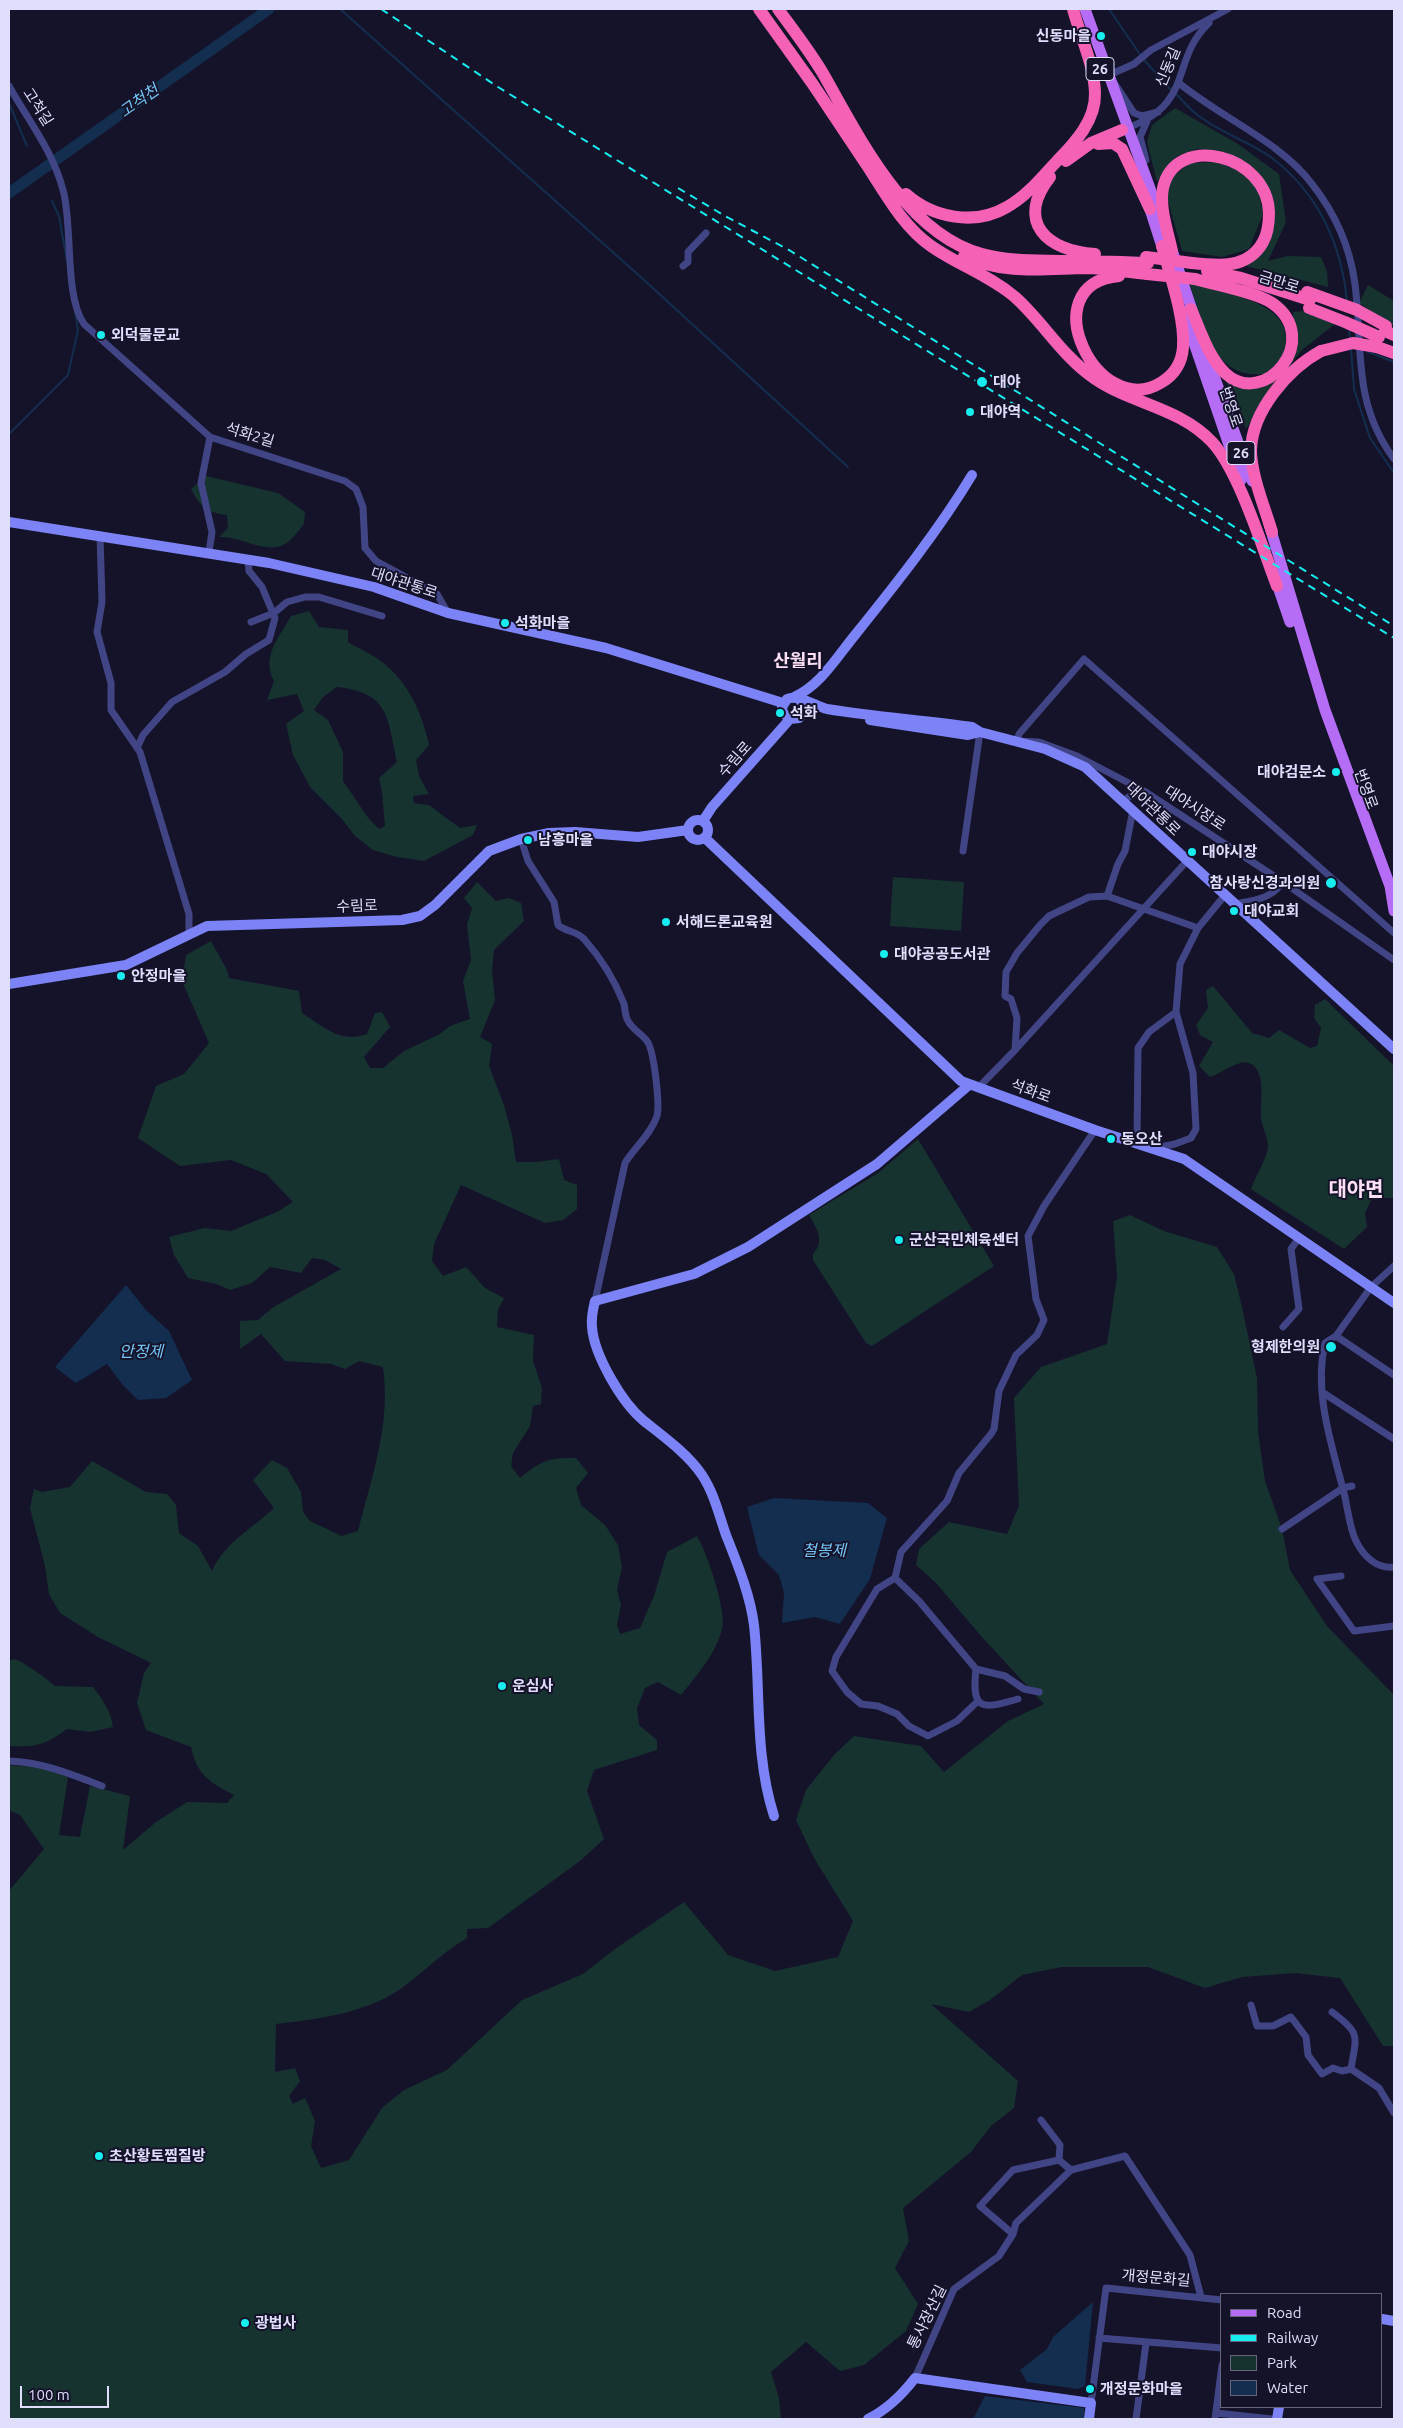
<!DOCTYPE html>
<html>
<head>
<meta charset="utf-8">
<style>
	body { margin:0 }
	#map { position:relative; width:1403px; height:2428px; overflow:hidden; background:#15132a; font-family:Ubuntu,sans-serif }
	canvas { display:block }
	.frame { position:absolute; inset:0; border:10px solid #dfdefd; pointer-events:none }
	.legend { position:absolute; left:1220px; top:2293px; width:162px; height:115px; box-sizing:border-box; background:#15132a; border:1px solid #66647e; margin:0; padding:6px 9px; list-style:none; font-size:15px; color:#dfdefd }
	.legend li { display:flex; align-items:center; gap:10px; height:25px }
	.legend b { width:25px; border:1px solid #66647e }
	.scale { position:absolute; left:20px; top:2386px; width:89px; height:22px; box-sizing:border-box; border:2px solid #dfdefd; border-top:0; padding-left:6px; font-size:15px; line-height:18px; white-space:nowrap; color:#dfdefd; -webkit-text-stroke:4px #15132a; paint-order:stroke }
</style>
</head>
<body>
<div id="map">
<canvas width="1403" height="2428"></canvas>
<div class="frame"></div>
<ul class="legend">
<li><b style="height:6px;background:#b66df5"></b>Road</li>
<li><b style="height:6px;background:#17edef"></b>Railway</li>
<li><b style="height:14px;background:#163330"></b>Park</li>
<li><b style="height:14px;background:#132e4e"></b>Water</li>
</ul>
<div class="scale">100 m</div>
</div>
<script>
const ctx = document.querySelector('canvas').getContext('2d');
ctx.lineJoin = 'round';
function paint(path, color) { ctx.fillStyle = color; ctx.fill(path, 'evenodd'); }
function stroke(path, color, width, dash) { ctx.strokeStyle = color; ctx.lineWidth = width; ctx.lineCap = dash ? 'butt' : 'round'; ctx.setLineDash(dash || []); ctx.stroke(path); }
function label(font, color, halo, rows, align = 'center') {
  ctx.font = font + ' Ubuntu,"Noto Sans KR",sans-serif'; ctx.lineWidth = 4; ctx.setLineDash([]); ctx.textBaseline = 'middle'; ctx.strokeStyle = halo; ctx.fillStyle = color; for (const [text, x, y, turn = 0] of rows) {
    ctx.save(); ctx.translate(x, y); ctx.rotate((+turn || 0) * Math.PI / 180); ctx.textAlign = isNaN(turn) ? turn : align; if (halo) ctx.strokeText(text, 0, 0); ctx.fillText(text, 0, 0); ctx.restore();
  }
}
paint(new Path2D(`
	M 1175,108 L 1238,144 L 1279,174 L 1286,222 L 1268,261 L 1287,256 L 1321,257 L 1327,271 L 1328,287 L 1246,266 L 1274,220 L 1244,162 L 1221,151 L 1197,149 L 1177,156 L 1157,182 L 1147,142 L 1152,125 Z
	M 1216,162 L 1242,172 L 1259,190 L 1263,214 L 1249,249 L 1222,257 L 1182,251 L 1166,194 L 1172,177 L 1190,163 Z
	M 1189,283 C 1223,293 1303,302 1283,354 C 1281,361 1270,369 1265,374 C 1257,374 1248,375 1241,372 C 1208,361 1200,313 1189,283 Z
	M 1368,285 L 1394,301 L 1394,326 L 1359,303 Z
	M 1303,311 L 1335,324 L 1302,350 L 1269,391 L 1246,429 L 1225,379 L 1279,375 L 1297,351 L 1293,312 Z
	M 206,476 L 278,493 L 305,512 L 304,524 C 299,530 292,540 285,544 C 266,555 242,536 219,537 L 228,528 L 227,515 C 205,512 202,508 191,489 Z
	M 309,611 L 319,627 L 348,630 L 348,642 C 359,649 372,654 382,662 C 409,683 422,713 429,745 L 416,760 L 419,776 L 429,794 L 413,796 L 414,803 L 429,805 L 460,828 L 477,825 L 473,835 L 424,861 L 397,857 L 373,850 L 355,836 L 342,819 L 310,787 L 293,755 L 286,724 L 304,711 L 297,694 L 267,700 L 274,681 C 261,656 279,638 291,616 ZM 337,687 C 390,693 387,717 397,762 L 379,778 L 382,792 L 385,826 L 379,829 L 369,819 L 343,781 L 343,752 L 328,720 L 314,710 L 323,697 Z
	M 893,877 L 964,882 L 961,931 L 890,926 Z
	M 477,882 L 496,901 L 509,898 L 521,903 L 524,921 L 494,950 L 492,971 L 495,1000 L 480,1037 L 492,1044 L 489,1066 L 504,1105 L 512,1135 L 516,1162 L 536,1162 L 559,1159 L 564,1180 L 577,1185 L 577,1209 L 563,1220 L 545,1223 L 461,1185 L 434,1244 L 432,1261 L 443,1276 L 466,1267 L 485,1288 L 504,1298 L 498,1310 L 497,1327 L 534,1335 L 533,1361 L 542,1388 L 541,1404 L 533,1406 L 530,1426 L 513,1453 L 511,1466 L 520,1478 C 542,1460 548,1458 576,1458 L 588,1473 L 576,1488 L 581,1505 L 605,1525 L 618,1545 L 622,1567 L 617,1590 L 621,1605 L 617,1624 L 620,1634 L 640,1628 L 654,1596 L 667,1552 L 697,1536 C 707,1552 727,1612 722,1629 C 715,1655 698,1674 681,1695 L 658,1682 L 645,1688 L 637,1708 L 639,1725 L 657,1740 L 657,1750 L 594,1770 L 587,1791 L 604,1839 L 580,1861 L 488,1928 L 467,1929 L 467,1938 C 443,1952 425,1971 403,1987 C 368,2013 318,2019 276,2024 L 275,2072 L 295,2068 L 300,2081 L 289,2096 L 293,2104 L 305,2098 L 315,2121 L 311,2146 L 321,2168 L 349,2160 L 382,2108 L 404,2090 L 447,2070 L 522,2000 L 583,1974 L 615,1949 L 684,1902 L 728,1955 L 775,1971 L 838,1957 L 853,1921 L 814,1858 L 796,1820 L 806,1790 L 834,1755 L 854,1736 L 921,1746 L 944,1772 L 1008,1721 L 1044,1704 L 981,1636 L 936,1583 L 916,1565 L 919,1549 L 949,1522 L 1007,1534 L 1019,1506 L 1014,1398 L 1041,1367 L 1107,1344 L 1117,1277 L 1113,1221 L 1130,1215 L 1164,1231 L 1217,1247 L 1234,1274 L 1242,1307 L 1257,1378 L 1258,1432 L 1265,1481 L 1282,1529 L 1290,1570 L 1327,1626 L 1394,1695 L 1394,2046 L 1383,2046 L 1340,1978 L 1295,1973 L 1242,1977 L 1205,1988 L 1148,1967 L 1062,1967 L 1022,1975 L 990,2000 L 969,2012 L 931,2004 L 1018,2081 L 1014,2108 L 991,2126 L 971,2152 L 903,2208 L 909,2241 L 895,2268 L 918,2304 L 906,2331 L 864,2365 L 840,2371 L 806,2342 L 771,2372 L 779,2398 L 781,2419 L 9,2419 L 9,1891 L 44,1849 L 20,1815 L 9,1810 L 9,1765 L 49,1768 L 68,1777 L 59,1835 L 80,1837 L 90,1786 L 130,1796 L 123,1850 L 156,1822 L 187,1802 L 227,1803 L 234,1795 C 209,1782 197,1775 191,1747 L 146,1730 L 137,1703 L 144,1673 L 151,1663 L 98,1637 L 60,1613 L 49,1594 L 45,1566 L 30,1508 L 34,1489 L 42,1492 L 70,1487 L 92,1461 L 146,1492 L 167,1494 L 176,1505 L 179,1533 L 198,1546 L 212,1571 C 225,1542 252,1529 274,1508 L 253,1480 L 272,1460 L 287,1468 L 301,1492 L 303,1512 L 310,1521 L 342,1536 L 358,1531 C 372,1476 391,1424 383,1367 L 359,1361 L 345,1369 L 331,1364 L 285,1361 L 261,1334 L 240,1349 L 240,1321 L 258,1320 L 272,1308 L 341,1269 L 325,1260 L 312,1258 L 301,1273 L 270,1267 L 252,1283 L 230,1290 L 216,1284 L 188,1278 L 174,1255 L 169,1237 L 205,1228 L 231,1231 L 277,1212 L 293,1202 L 266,1174 L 231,1160 L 180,1166 L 138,1138 L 156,1086 L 184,1074 L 209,1043 L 182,981 L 186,955 L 211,941 L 227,970 L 229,978 L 299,991 L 302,1013 C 324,1027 341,1044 367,1034 L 375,1013 L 382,1012 L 390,1027 L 364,1057 L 370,1068 L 383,1068 L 404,1051 L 440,1034 L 450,1026 L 470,1019 L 463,981 L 471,960 L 467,925 L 472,908 L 464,898 Z
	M 1213,986 L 1252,1033 L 1269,1038 L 1279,1030 L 1310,1048 L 1317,1046 L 1321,1028 L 1314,1018 L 1315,1005 L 1325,999 L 1394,1066 L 1394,1198 L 1372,1198 L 1365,1213 L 1367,1227 L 1344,1249 L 1251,1189 C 1255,1178 1268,1156 1268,1146 C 1268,1136 1261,1126 1261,1116 C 1260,1102 1267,1070 1249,1063 C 1239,1059 1221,1074 1210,1077 L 1199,1066 L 1213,1042 L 1200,1035 L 1196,1025 L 1208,1008 L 1206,990 Z
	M 918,1139 L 994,1266 L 872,1346 L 866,1343 L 813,1260 L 813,1254 C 825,1241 817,1229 809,1215 L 878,1173 Z
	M 9,1660 C 12,1660 14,1659 17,1660 C 20,1660 52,1682 55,1686 L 93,1687 C 103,1700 111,1711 113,1727 L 90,1732 L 67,1729 C 44,1746 36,1747 9,1746 Z`), '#163330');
paint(new Path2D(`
	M 126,1285 L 146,1310 L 169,1331 L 192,1380 L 166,1398 L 138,1400 L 122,1384 L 107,1364 L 76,1383 L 55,1367 Z
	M 774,1498 L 868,1503 L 887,1518 L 870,1579 L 840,1624 L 815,1617 L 782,1623 L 784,1593 L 779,1575 L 759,1555 L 747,1507 Z
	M 1093,2302 L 1085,2386 L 1078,2389 L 1027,2382 L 1020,2370 L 1047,2349 L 1053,2337 Z
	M 985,2396 L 1084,2408 L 1084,2419 L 973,2419 Z`), '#132e4e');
stroke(new Path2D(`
	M 340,9 L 643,279 L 848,467
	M 1109,9 L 1141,56
	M 1144,60 L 1171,90
	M 1175,93 C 1183,101 1190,110 1199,116 C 1221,133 1250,142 1272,158 C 1318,193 1342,245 1347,302
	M 9,103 L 27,146
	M 52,201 L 59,216 L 67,261
	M 1349,329 L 1350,339
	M 1351,349 L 1354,389 L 1370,438 L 1394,473
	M 1366,351 L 1394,362
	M 9,434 L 68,375 L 78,330 L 75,312`), '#132e4e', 2);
stroke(new Path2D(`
	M 9,193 L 269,9`), '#132e4e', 11);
stroke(new Path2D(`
	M 1179,83 C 1220,117 1281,142 1312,184 C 1335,213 1350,247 1355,284 C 1363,348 1352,402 1394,459
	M 9,86 C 28,120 53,151 63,190 C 73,224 64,296 84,324 L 210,437 L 345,481 L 356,489 L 363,507 L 365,548 L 376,561 L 437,594 L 448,613
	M 1158,112 L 1142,116 L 1134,113 L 1109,75 L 1134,64 L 1151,50 L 1228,9
	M 1127,128 C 1196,103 1169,61 1209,23
	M 1146,160 L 1140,137 L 1147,121
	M 683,266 L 688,262 L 688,252 L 706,233
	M 100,535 L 102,602 L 97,632 L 111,683 L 111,710 L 140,752 L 189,914 L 189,933
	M 209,552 L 212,532 L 201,483 L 210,437
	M 251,622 L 274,613 L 287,602 L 305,597 L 319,597 L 382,616
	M 137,748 L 143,735 L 172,702 L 225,672 L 246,654 L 269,640 L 275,618 L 262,587 L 249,571 L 248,559
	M 1123,801 C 1131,795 1136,791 1145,796
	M 521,839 L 528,861 L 554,902 L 558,925 C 566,932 577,931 584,939 C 600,957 615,981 624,1004 C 625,1009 625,1014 627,1019 C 631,1029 641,1033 647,1041 C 654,1050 660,1104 657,1116 C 651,1134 635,1147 625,1163 L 595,1301
	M 963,851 L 980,732
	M 1107,896 L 1118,864 L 1125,851 L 1133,810
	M 1234,904 C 1254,900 1270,900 1283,882
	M 1394,933 L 1084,659 L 1019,734 L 1017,741 L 1039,742 L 1077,756 L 1144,791 L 1283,882 L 1394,960
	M 1015,1050 L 1017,1018 L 1011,999 L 1005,996 L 1006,972 L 1017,953 L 1040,925 L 1049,916 L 1089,897 L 1107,896 L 1198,928
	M 979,1087 L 1015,1050 L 1187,861
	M 1137,1142 L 1138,1048 L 1149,1032 L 1176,1012
	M 1155,1148 L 1175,1144 L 1191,1138 L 1196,1129 L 1193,1073 L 1176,1012 L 1180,964 L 1198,928 L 1225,895
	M 1394,1266 L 1371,1287 L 1336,1336 L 1325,1343 C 1313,1394 1333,1448 1345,1497 C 1348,1511 1350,1529 1356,1541 C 1364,1557 1377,1569 1394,1567
	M 1283,1327 L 1299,1309 L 1291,1249 L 1299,1238
	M 1336,1336 L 1394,1375
	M 1322,1392 L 1394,1439
	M 1282,1529 L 1343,1488 L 1352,1486
	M 1341,1576 L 1317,1579 L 1354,1631 L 1394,1626
	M 895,1578 L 877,1589 L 836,1657 L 832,1671 L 847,1692 L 861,1704 L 878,1706 L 897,1714 L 909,1726 L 928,1736 L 957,1721 L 978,1701
	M 976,1669 L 1005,1676 L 1024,1689 L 1039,1692
	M 1018,1699 C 983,1709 971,1712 976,1669 L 919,1601 L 895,1578 L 901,1552 L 947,1501 L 959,1473 L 991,1434 L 994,1429 L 999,1391 L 1016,1355 L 1037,1335 L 1044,1320 L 1036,1299 L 1028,1236 L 1044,1206 L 1095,1130
	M 9,1761 C 42,1762 71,1774 102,1786
	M 1251,2005 L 1257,2026 L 1273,2026 L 1291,2017 L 1306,2037 L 1308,2055 L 1322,2074 L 1333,2068 L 1342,2071 L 1351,2069
	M 1332,2012 C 1362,2034 1356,2036 1351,2069 L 1379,2088 L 1394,2113
	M 1041,2120 L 1060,2145 L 1059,2160 L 1071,2170
	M 1013,2234 L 980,2206 L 1013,2170 L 1059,2160
	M 1099,2338 L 1222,2348
	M 915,2378 L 954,2289 L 999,2256 L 1013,2234 L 1016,2223 L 1071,2170 L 1125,2156 L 1190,2255 L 1201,2297
	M 1091,2403 L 1106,2288 L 1222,2300
	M 1216,2413 L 1272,2419
	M 1136,2419 L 1146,2343
	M 1215,2419 L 1222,2365`), '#414585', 7);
stroke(new Path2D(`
	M 9,522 L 269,563 L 374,587 L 448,613 L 606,648 L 783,703
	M 794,697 C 820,686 837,657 855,635 C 896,584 938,531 972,475
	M 799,699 L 804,705 L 804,712 L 799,718 L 790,719 L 783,713 L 782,707 L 787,699 C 799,694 815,706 827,709 C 875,717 924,720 972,727 L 980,732 L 1045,749 L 1085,767 L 1394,1049
	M 870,720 L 968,735 L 980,732
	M688 830a10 10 0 1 1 20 0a10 10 0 1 1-20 0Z
	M 703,821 L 712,807 L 790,719
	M 705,838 L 961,1081 L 1095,1130 L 1184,1159 L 1394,1303
	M 9,984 L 126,965 L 207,926 L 402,920 L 420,916 L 435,905 L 489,851 L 521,839 L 549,833 L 575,832 L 638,837 L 688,830
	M 774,1816 C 754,1754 761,1689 754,1625 C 750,1594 737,1563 726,1535 C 719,1515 714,1493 702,1475 C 688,1454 664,1437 644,1421 C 622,1403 594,1355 592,1327 C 591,1318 593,1309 595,1301 L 694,1274 L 748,1247 L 877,1164 L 969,1085
	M 1382,2319 L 1394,2321
	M 868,2419 C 888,2409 902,2395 915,2378 L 1091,2403 L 1089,2419
	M 1277,2419 L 1279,2407`), '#7c83f6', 10);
stroke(new Path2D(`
	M 1085,9 L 1160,216
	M 1149,206 L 1164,253
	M 1173,253 L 1194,316
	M 1183,311 L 1241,480
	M 1204,348 L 1252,481
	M 1269,524 L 1325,710 L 1390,886 L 1394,911
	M 1275,578 L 1290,622`), '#b66df5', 11);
stroke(new Path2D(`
	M 759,9 L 812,83 L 874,176
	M 778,9 C 794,31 812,54 825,77 C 860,139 907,234 982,254 C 1011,262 1039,260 1068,261 C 1095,261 1121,262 1148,263
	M 1098,144 L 1113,143 L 1122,149 L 1150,209
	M 1066,161 L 1091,143 L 1122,130
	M 870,170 C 888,198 904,227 931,246 C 958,265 989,275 1015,297 C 1043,322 1062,356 1094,378 C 1131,404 1179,407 1212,442 C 1239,471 1262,547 1277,586
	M 1050,177 C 1015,222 1047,251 1095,254
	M 906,194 C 933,218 975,226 1007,207 C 1027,196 1042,177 1057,161 C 1075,143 1096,120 1095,93 C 1094,64 1080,36 1073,9
	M 1172,251 C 1168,232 1159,207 1163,188 C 1175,132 1268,154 1269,213 C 1269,223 1268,233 1263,242 C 1248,269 1219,266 1192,263
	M 964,256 C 1004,275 1043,269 1085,268 C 1105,268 1126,272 1147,274
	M 1207,271 L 1241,278 L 1310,300
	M 1119,276 C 1030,284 1098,423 1162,382 C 1175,374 1182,362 1183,347 C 1185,317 1170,276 1162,246
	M 1191,309 C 1200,330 1208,356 1225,373 C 1264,410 1324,339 1272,303 C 1256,292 1215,285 1195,279
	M 1385,331 L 1394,335
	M 1377,347 L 1394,353
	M 1272,532 C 1265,508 1251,475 1251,450 C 1252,411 1288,369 1321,351`), '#f461b5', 12);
stroke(new Path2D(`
	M 381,9 L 498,87 L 1394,638
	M 678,188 L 725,216 L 789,250 L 1394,626`), '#17edef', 2, [8, 6]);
stroke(new Path2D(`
	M 1146,257 L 1192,263
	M 1147,274 L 1195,279
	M 1307,292 L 1357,310 L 1386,326
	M 1309,308 L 1345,322 L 1379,337
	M 1321,351 L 1353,343 L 1377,347`), '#f461b5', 12);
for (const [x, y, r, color] of [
	[1101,36,5,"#17edef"],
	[101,335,5,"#17edef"],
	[982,382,6,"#17edef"],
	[970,412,5,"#17edef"],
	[505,623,5,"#17edef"],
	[780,713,5,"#17edef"],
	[1336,772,5,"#17edef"],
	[528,840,5,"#17edef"],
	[1192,852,5,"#17edef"],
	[1331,883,6,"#17edef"],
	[1234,911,5,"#17edef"],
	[666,922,5,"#17edef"],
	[884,954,5,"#17edef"],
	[121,976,5,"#17edef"],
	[1111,1139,5,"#17edef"],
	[899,1240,5,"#17edef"],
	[1331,1347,6,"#17edef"],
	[502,1686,5,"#17edef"],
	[99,2156,5,"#17edef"],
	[245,2323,5,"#17edef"],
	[1090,2389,5,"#17edef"]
]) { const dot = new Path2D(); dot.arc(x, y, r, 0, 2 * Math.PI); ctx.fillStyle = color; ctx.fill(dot); stroke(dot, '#15132a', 2); }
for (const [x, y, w] of [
	[1100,69,28],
	[1241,453,28]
]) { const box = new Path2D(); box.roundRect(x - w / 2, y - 11.5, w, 23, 4); ctx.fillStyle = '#15132a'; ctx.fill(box); stroke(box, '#dfdefd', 1); }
label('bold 14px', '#dfdefd', null, [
	["26",1100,69],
	["26",1241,453]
]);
label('bold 15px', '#dfdefd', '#15132a', [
	["신동마을",1091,36,"right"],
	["외덕물문교",111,335],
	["대야",993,382],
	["대야역",980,412],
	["석화마을",515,623],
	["석화",790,713],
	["대야검문소",1326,772,"right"],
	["남흥마을",538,840],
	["대야시장",1202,852],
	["참사랑신경과의원",1320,883,"right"],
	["대야교회",1244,911],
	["서해드론교육원",676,922],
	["대야공공도서관",894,954],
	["안정마을",131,976],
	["동오산",1121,1139],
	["군산국민체육센터",909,1240],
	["형제한의원",1320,1347,"right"],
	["운심사",512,1686],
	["초산황토찜질방",109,2156],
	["광법사",255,2323],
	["개정문화마을",1100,2389]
], 'left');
label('15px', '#dfdefd', '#15132a', [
	["신동길",1168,67,-68],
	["고척길",38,107,57],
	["금만로",1279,282,17],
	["번영로",1231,407,71],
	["석화2길",250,435,17],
	["대야관통로",404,583,18],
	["수림로",735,759,-48],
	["번영로",1366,789,70],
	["대야시장로",1195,808,33],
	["대야관통로",1153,809,44],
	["수림로",357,906,-2],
	["석화로",1031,1091,20],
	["개정문화길",1156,2278,5],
	["통사장산길",927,2317,-64]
]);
label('italic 16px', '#73c5f5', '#15132a', [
	["고척천",139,101,-35],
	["안정제",141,1352],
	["철봉제",824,1551]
]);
label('bold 18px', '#fde0f5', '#15132a', [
	["산월리",798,661]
]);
label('bold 20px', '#fde0f5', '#15132a', [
	["대야면",1356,1189]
]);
</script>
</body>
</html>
